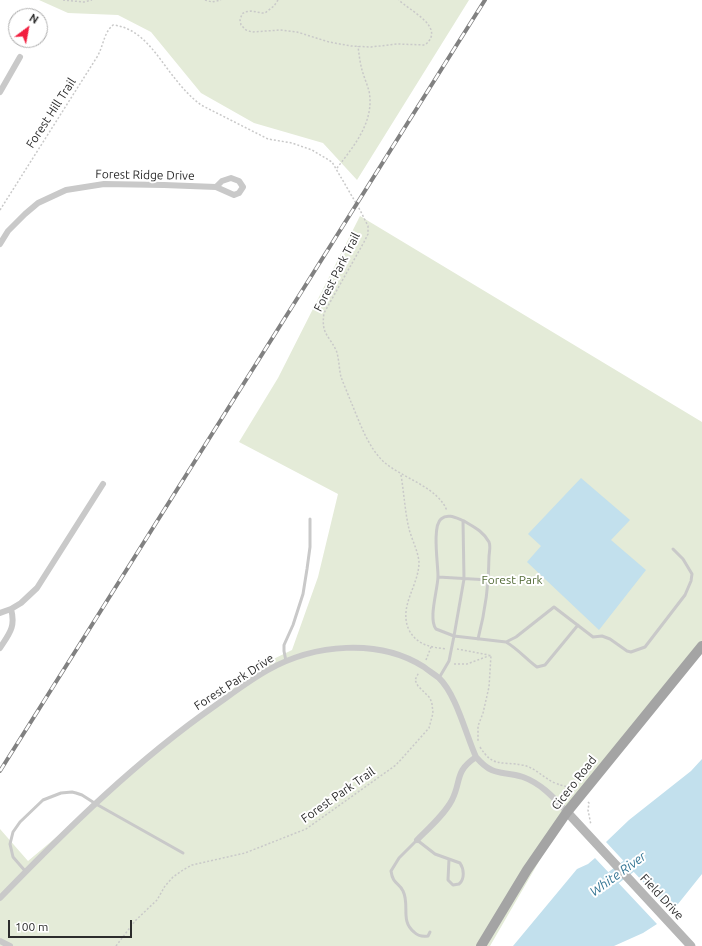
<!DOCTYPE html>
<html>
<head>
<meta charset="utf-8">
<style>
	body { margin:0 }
	#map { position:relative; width:702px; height:946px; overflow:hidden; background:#fff; font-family:Ubuntu,sans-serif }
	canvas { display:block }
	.north { position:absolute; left:8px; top:8px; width:40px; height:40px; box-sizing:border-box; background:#fff; border:1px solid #ababab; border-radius:50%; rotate:32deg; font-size:11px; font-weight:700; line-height:16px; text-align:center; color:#2c2c2c }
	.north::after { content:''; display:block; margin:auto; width:14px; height:18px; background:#f21f3f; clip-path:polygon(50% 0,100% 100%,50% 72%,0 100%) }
	.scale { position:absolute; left:8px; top:920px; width:124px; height:18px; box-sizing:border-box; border:2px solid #2c2c2c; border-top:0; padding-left:5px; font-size:12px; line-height:14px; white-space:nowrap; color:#2c2c2c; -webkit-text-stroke:3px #fff; paint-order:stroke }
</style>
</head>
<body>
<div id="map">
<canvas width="702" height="946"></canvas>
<div class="north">N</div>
<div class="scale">100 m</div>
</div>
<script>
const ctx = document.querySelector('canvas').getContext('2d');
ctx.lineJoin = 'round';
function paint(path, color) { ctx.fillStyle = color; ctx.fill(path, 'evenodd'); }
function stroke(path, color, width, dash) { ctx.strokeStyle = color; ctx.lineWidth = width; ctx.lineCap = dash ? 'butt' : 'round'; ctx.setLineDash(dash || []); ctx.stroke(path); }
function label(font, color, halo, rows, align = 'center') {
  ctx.font = font + ' Ubuntu,sans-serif'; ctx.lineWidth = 4; ctx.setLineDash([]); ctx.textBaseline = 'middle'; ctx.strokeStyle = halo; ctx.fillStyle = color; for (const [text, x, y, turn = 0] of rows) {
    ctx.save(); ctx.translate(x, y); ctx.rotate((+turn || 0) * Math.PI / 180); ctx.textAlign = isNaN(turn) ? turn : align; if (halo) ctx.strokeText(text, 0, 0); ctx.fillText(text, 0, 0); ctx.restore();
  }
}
paint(new Path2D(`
	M 39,0 L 469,0 L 357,180 L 323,143 L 254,123 L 201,93 L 151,32 L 118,15 L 68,13 Z
	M 360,216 L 702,422 L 702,646 L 567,813 L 490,946 L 0,946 L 0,829 L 28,861 L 261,665 L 292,650 L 318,577 L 338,494 L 239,442 L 278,378 Z`), '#e4ebd8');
paint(new Path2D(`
	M 581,478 L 630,520 L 611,540 L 646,570 L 599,630 L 527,562 L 541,546 L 528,534 Z
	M 702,759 L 702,874 L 678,904 L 670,911 L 606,842 L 629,820 L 691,771 Z
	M 595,858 L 657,924 L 643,933 L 614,946 L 513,946 L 577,869 L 588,864 Z`), '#c2e0ed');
stroke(new Path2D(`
	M 597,890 L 645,854`), '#c2e0ed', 15);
stroke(new Path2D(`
	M 63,0 L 84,2 L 92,0
	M 205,0 L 212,2 L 221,0
	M 278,0 L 274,6 L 265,13 L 262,13 L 251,11 L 245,12 L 242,14 L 240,20 L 241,25 L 246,30 L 252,32 L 280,30 L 297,32 L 329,42 L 351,46 L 371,47 L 397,44 L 425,45 C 447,27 408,10 399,0
	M 337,168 C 354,146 375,121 369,91 C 367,84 364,77 362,70 C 360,63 359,54 358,46
	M 0,210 L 97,57 C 104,45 103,34 113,25 C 144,28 159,60 177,81 C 184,90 192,98 201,105 L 268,139 L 292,143 L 312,150 L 332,162 L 360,210 L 368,226 L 368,234 L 364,242 L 324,313 C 321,334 328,334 336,350 C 339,357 339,369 341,377 C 344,385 348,394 351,402 C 360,423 368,448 385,463 C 403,478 439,488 447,511
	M 401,475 C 404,493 405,512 409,529 C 412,540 418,551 419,562 C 419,586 398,606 409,630 C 417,645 430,647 446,649
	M 457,649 L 489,655
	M 426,660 L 431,647
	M 454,664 L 467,664 L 491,655 L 489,687 L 483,713 L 478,726 L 478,741
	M 480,747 C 493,768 502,761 522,765 C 535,767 543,778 555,783 C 564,787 564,784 574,791
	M 588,802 L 589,803 L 588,810 L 591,825
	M 116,946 L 135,921 L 157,900 L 165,886 L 173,877 L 183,870 L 192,865 L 245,853 L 306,829 L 396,765 L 429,728 L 433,713 L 432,704 L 430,698 L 418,686 L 415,680 L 419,672`), '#c9c9c9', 1.5, [2, 2]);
stroke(new Path2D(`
	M 463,521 L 464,579 L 454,636 L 436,629 C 428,619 438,589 438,576 C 438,564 432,526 441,519 C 448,513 456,518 464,521 C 474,527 483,531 489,542 C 491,547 489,553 489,557 C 489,585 485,612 478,639
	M 438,577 L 489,580
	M 506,642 C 518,649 526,659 537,667 L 545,665 L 578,625
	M 286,661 L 284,651 L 284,645 L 293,625 L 303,594 L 307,569 L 310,547 L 310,519
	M 439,678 L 449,661 L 454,636 L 506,642 L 516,637 L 554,607 L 593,637 L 602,636 L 610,639 L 627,651 L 631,652 L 645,647 L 685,595 L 691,581 L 692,574 L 683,559 L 673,549
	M 26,872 L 13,857 L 10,844 L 13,832 L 20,822 L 43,800 L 61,793 L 72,792 L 76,793 L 82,795 L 96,804 L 183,853
	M 430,932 L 428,936 C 422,937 418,936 414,932 C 400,921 410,905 403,891 C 399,882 393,885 391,871 L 399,858 L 417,840 L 435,854 L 460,863 C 464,869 465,879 459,884 L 453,885 L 448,880 L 449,859`), '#c9c9c9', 3);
stroke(new Path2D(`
	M 0,92 L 20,57
	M 0,244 L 8,231 L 25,214 L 38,203 L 66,190 L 104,184 L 164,185 L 216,187 L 234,195 L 239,193 L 243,187 L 239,181 L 231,178 L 222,181 L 216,187
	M 0,613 L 11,609 L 21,603 L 37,588 L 103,484
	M 0,648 C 9,634 16,627 11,609
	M 417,840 C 429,828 444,815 452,800 C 462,780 454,772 476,757
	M 0,898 C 68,828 136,761 216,705 C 233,693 250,680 268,670 C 314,644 379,638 424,667 C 429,671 434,674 439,678 C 456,694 466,735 476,757 C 494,778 502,770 523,777 C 542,784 554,798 567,812
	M 0,941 L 10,946`), '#c9c9c9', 6);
stroke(new Path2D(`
	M 567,812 L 691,946`), '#b6b6b6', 9);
stroke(new Path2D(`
	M 481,946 L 527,870 L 567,812 L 702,646`), '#a4a4a4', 10);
const rail = new Path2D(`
	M 0,771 L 485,0`);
stroke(rail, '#818181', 4);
stroke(rail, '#fff', 2.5, [8]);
label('12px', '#2c2c2c', '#fff', [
	["Forest Hill Trail",51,113,-57],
	["Forest Ridge Drive",145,175,1],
	["Forest Park Trail",337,272,-63],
	["Forest Park Drive",234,682,-33],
	["Cicero Road",574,783,-52],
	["Forest Park Trail",338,795,-35],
	["Field Drive",662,897,47]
]);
label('12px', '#536b37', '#fff', [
	["Forest Park",512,580]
]);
label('italic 13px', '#357694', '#fff', [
	["White River",618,874,-36]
]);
</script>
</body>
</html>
